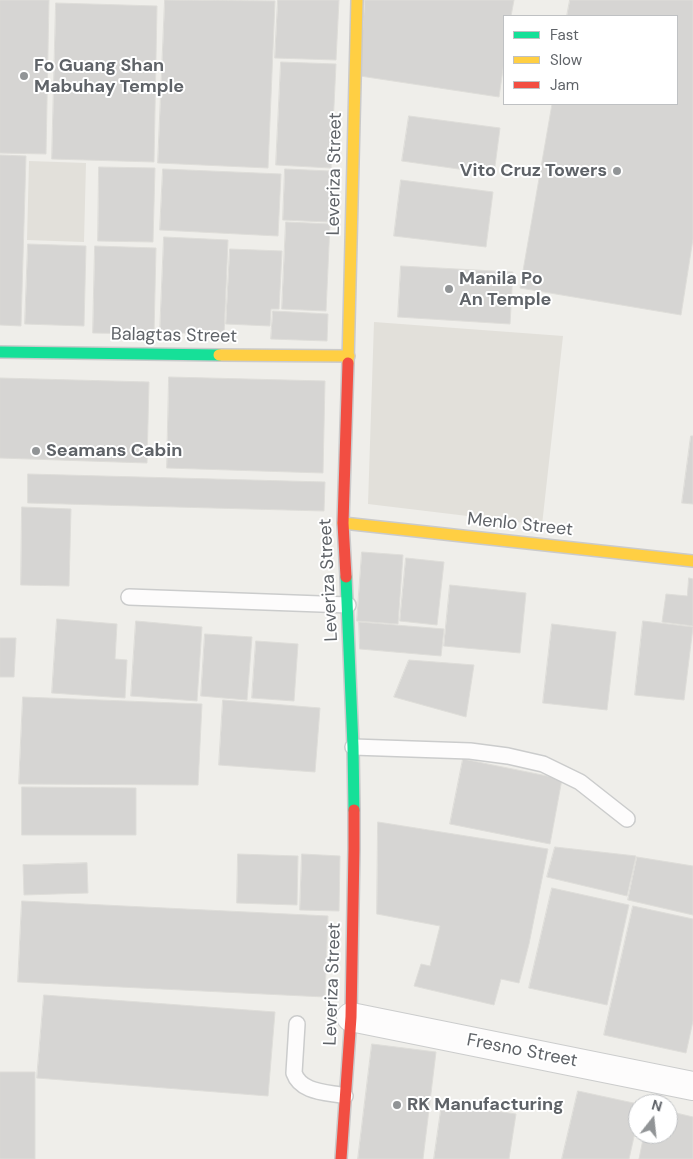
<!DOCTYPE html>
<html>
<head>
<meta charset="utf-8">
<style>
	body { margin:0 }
	#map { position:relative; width:693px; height:1159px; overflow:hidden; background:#efeeea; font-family:"DM Sans",sans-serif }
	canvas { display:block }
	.legend { position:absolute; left:503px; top:15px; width:175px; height:90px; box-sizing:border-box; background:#fff; border:1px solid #bfc1c3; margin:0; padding:6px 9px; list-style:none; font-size:15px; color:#5f6368 }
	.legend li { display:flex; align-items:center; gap:10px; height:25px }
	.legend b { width:25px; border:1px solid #bfc1c3 }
	.north { position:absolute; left:628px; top:1094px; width:50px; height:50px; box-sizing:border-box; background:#fff; border:1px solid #bfc1c3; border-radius:50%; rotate:16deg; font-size:14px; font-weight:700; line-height:20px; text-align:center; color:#5f6368 }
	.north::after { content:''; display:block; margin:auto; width:18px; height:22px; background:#919496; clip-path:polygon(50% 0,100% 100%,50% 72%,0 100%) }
</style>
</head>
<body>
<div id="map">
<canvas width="693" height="1159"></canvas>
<ul class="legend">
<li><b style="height:6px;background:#16e098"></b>Fast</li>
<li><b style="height:6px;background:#ffcf43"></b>Slow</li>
<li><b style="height:6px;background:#f24e42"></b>Jam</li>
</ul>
<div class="north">N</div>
</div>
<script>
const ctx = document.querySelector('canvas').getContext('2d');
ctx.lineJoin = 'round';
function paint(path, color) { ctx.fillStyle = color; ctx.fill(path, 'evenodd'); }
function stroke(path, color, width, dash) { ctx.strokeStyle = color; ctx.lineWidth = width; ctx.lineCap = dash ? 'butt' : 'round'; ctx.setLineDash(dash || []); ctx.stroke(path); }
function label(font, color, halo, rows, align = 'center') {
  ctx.font = font + ' "DM Sans",sans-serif'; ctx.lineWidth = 4; ctx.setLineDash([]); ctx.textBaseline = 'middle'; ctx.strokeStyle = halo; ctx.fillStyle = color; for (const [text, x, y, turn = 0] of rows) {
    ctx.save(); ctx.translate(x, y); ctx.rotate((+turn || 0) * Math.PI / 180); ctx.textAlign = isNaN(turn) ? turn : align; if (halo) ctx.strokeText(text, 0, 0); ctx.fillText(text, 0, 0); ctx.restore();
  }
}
paint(new Path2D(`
	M 29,161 L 86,163 L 84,242 L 27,240 Z
	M 374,322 L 563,336 L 542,525 L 368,504 Z`), '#e2e0da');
const building = new Path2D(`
	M 0,0 L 49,0 L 46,154 L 0,153 Z
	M 165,0 L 275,1 L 268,168 L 158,163 Z
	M 278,0 L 339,0 L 336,60 L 275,58 Z
	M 365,0 L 514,0 L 511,16 L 504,16 L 504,62 L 499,97 L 360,76 Z
	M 570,0 L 693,0 L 693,239 L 681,315 L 520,288 L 552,104 L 677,104 L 677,16 L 567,16 Z
	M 56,3 L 157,6 L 154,162 L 52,159 Z
	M 281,62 L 336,64 L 331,168 L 276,165 Z
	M 409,116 L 500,128 L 494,174 L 402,161 Z
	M 0,155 L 26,156 L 21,326 L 0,325 Z
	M 99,167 L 155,168 L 153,242 L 98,241 Z
	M 163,169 L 281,174 L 278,236 L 160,230 Z
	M 285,169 L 330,171 L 328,222 L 283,220 Z
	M 401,180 L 493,192 L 486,247 L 394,236 Z
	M 286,222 L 330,224 L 326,311 L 282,309 Z
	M 164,237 L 228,240 L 224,335 L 160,332 Z
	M 28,244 L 86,246 L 84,326 L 25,324 Z
	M 95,246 L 156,248 L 154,334 L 93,333 Z
	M 230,249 L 282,251 L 279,309 L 271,309 L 270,326 L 226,324 Z
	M 401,266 L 513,272 L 510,324 L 398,317 Z
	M 273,311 L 328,314 L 327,341 L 271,339 Z
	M 169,377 L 325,381 L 323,473 L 167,468 Z
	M 0,378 L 149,382 L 147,463 L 0,458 Z
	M 691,436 L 693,436 L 693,504 L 682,503 Z
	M 28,474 L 325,482 L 324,511 L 28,503 Z
	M 22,507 L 71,509 L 69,586 L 21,585 Z
	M 362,552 L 403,555 L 398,624 L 357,621 Z
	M 406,558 L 444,562 L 437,625 L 400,621 Z
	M 689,578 L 693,579 L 693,626 L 662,622 L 666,594 L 687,596 Z
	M 450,585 L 526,593 L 520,653 L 444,646 Z
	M 57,619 L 117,624 L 115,659 L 127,660 L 125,698 L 52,693 Z
	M 136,621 L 202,627 L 197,701 L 131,696 Z
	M 643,621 L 693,627 L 684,700 L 635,695 Z
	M 359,622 L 444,629 L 441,656 L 360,649 Z
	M 552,624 L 616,632 L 607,710 L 543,703 Z
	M 205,634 L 252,637 L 247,700 L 201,696 Z
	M 0,638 L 16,638 L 14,677 L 0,677 Z
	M 256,641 L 298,644 L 294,701 L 252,698 Z
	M 409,660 L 474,665 L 466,717 L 394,697 Z
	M 23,697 L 202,704 L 198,785 L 19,784 Z
	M 223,700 L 320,708 L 315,772 L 219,765 Z
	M 463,759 L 562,779 L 550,844 L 450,824 Z
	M 22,787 L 136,788 L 136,835 L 22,835 Z
	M 378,822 L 548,849 L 529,944 L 519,983 L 501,979 L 494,1005 L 414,986 L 421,964 L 430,966 L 440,926 L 377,914 Z
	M 555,847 L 636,856 L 627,896 L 547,877 Z
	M 238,854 L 298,856 L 297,905 L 237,903 Z
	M 302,854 L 340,856 L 339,911 L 300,910 Z
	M 637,857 L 693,866 L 693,915 L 628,900 Z
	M 87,863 L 88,893 L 24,895 L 23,865 Z
	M 552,888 L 629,905 L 607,1005 L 529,988 Z
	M 22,901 L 328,916 L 325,997 L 18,982 Z
	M 633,906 L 693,919 L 693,1021 L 686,1053 L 604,1035 Z
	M 44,995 L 275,1012 L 268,1096 L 37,1078 Z
	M 372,1044 L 436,1052 L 423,1159 L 358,1159 Z
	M 0,1072 L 35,1072 L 35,1159 L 0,1159 Z
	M 578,1091 L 638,1104 L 638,1119 L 629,1159 L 562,1159 Z
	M 442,1103 L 516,1114 L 509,1159 L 434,1159 Z
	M 668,1111 L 693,1117 L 693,1159 L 639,1159 L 644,1134 L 668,1134 Z`);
paint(building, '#d6d5d3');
stroke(building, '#deddd9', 1);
const lane = new Path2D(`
	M 129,597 L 348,605
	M 353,747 L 470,751 L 508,756 L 543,764 L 580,782 L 627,819
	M 297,1024 L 294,1073 C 301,1093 327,1092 345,1096`);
const street = new Path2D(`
	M 351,1017 L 693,1086`);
const fast = new Path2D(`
	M 0,352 L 219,355
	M 346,577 L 353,747 L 354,810`);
const slow = new Path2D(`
	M 219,355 L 349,356
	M 348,363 L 357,0
	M 343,523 L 693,561`);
const jam = new Path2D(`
	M 346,577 L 343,523 L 348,363
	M 341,1159 L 351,1017 L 354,849 L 354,810`);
stroke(lane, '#cbcccc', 18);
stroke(street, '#cbcccc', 30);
stroke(fast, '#cacacb', 14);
stroke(slow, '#cacacb', 14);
stroke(jam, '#cacacb', 14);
stroke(lane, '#fdfcfc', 15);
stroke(street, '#fdfcfc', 28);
stroke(fast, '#16e098', 11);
stroke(slow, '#ffcf43', 11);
stroke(jam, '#f24e42', 11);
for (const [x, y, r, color] of [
	[24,76,5,"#919496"],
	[617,171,5,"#919496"],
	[449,289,5,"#919496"],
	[36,451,5,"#919496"],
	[397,1105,5,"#919496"]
]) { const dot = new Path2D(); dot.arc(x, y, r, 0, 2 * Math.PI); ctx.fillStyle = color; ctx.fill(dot); stroke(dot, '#fff', 2); }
label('bold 18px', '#5f6368', '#fff', [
	["Fo Guang Shan",34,66],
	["Mabuhay Temple",34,87],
	["Vito Cruz Towers",607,171,"right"],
	["Manila Po",459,279],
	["An Temple",459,300],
	["Seamans Cabin",46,451],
	["RK Manufacturing",407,1105]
], 'left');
label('18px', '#5f6368', '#fff', [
	["Leveriza Street",335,174,-89],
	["Balagtas Street",174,336,1],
	["Menlo Street",520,525,6],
	["Leveriza Street",329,580,-93],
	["Leveriza Street",333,984,-88],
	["Fresno Street",522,1051,11]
]);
</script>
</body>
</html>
